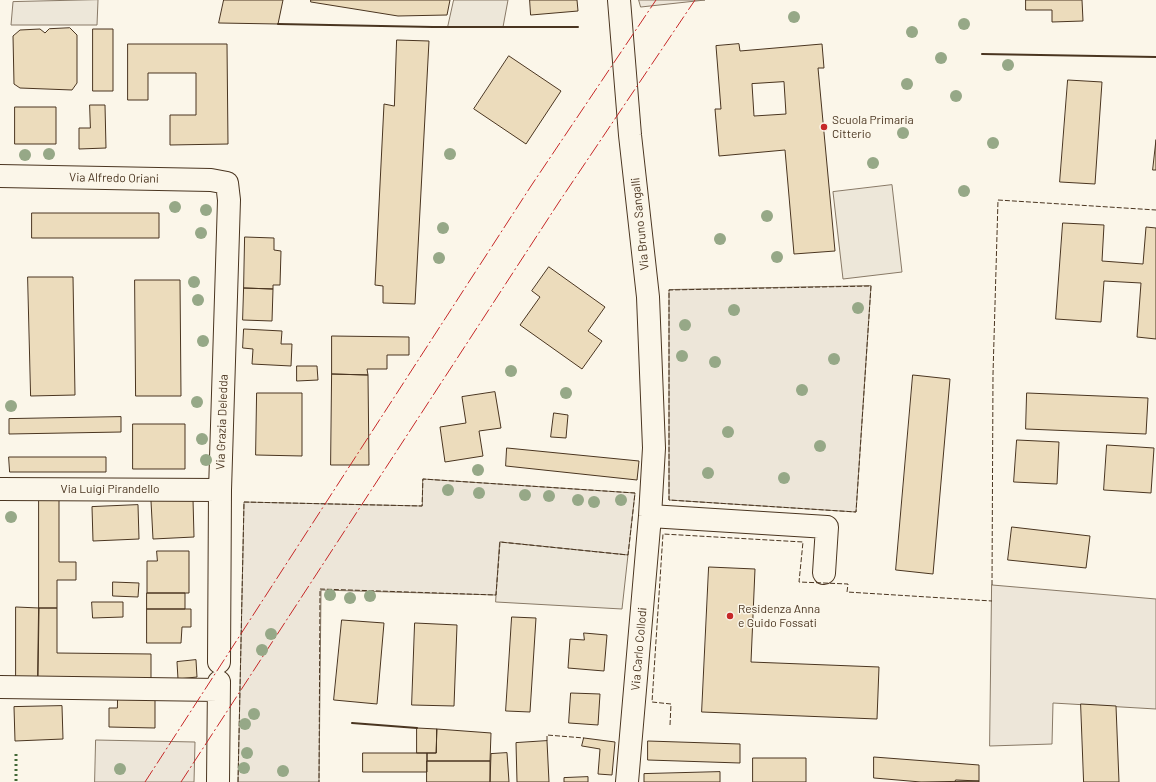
<!DOCTYPE html>
<html>
<head>
<meta charset="utf-8">
<style>
	body { margin:0 }
	canvas { display:block; background:#fbf6e9 }
</style>
</head>
<body>
<canvas width="1156" height="782"></canvas>
<script>
const ctx = document.querySelector('canvas').getContext('2d');
ctx.lineJoin = 'round';
function paint(path, color) { ctx.fillStyle = color; ctx.fill(path, 'evenodd'); }
function stroke(path, color, width, dash) { ctx.strokeStyle = color; ctx.lineWidth = width; ctx.lineCap = dash ? 'butt' : 'round'; ctx.setLineDash(dash || []); ctx.stroke(path); }
function label(font, color, halo, rows, align = 'center') {
  ctx.font = font + ' Barlow,sans-serif'; ctx.lineWidth = 3; ctx.setLineDash([]); ctx.textBaseline = 'middle'; ctx.strokeStyle = halo; ctx.fillStyle = color; for (const [text, x, y, turn = 0] of rows) {
    ctx.save(); ctx.translate(x, y); ctx.rotate((+turn || 0) * Math.PI / 180); ctx.textAlign = isNaN(turn) ? turn : align; if (halo) ctx.strokeText(text, 0, 0); ctx.fillText(text, 0, 0); ctx.restore();
  }
}
const green = new Path2D(`
	M 639,0 L 705,0 L 641,7 Z
	M 871,286 L 856,512 L 669,500 L 669,290 Z
	M 423,479 L 635,493 L 628,555 L 500,542 L 496,595 L 321,590 L 319,782 L 238,782 L 244,502 L 422,506 Z
	M 992,585 L 1156,599 L 1156,709 L 1053,703 L 1052,744 L 990,746 Z
	M 96,740 L 195,742 L 194,782 L 95,782 Z`);
paint(green, '#ede6d9');
stroke(green, '#887966', 1);
const parking = new Path2D(`
	M 98,0 L 97,25 L 11,25 L 13,2 Z
	M 454,0 L 508,0 L 503,27 L 448,27 Z
	M 892,185 L 902,272 L 843,279 L 833,192 Z
	M 500,542 L 628,555 L 622,609 L 496,602 Z`);
paint(parking, '#ede7d9');
stroke(parking, '#887966', 1);
const building = new Path2D(`
	M 224,0 L 283,0 L 278,24 L 219,23 Z
	M 311,0 L 450,0 L 447,15 L 398,16 L 311,2 Z
	M 530,0 L 577,0 L 578,11 L 531,15 Z
	M 1026,0 L 1082,0 L 1083,21 L 1052,22 L 1052,10 L 1026,10 Z
	M 70,28 L 77,35 L 77,83 L 72,90 L 20,88 L 14,84 L 13,36 L 20,30 L 40,29 L 45,33 L 49,29 Z
	M 93,29 L 113,29 L 113,91 L 93,91 Z
	M 397,40 L 429,41 L 415,304 L 383,303 L 383,286 L 375,285 L 384,104 L 394,106 Z
	M 128,44 L 227,44 L 228,144 L 170,145 L 170,115 L 196,115 L 196,73 L 148,73 L 148,100 L 128,100 Z
	M 739,44 L 740,51 L 822,44 L 824,68 L 818,68 L 835,251 L 794,254 L 785,150 L 719,156 L 715,109 L 721,109 L 716,46 ZM 784,82 L 786,114 L 754,116 L 752,84 Z
	M 509,56 L 561,91 L 526,144 L 474,109 Z
	M 1068,80 L 1102,82 L 1095,184 L 1060,182 Z
	M 90,105 L 105,105 L 106,148 L 79,149 L 79,128 L 90,128 Z
	M 15,107 L 56,107 L 56,144 L 15,144 Z
	M 1156,140 L 1156,170 L 1153,170 Z
	M 32,213 L 159,213 L 159,238 L 32,238 Z
	M 1063,223 L 1104,225 L 1102,261 L 1143,264 L 1146,227 L 1156,228 L 1156,339 L 1137,337 L 1141,283 L 1104,281 L 1101,322 L 1056,319 Z
	M 245,237 L 274,238 L 274,250 L 281,251 L 280,285 L 273,285 L 273,289 L 244,288 Z
	M 549,267 L 605,307 L 588,331 L 602,341 L 582,369 L 520,325 L 540,297 L 532,291 Z
	M 28,277 L 73,277 L 75,395 L 31,396 Z
	M 135,280 L 180,280 L 181,396 L 136,396 Z
	M 244,288 L 273,289 L 272,321 L 243,320 Z
	M 244,329 L 282,331 L 281,344 L 292,344 L 291,366 L 252,364 L 253,349 L 243,348 Z
	M 332,336 L 409,337 L 409,355 L 387,355 L 387,369 L 367,369 L 368,375 L 332,374 Z
	M 297,366 L 317,366 L 318,380 L 297,381 Z
	M 332,374 L 368,375 L 369,465 L 331,465 Z
	M 913,375 L 950,379 L 933,574 L 896,570 Z
	M 495,392 L 501,428 L 479,431 L 483,456 L 445,462 L 440,427 L 466,423 L 462,397 Z
	M 257,393 L 302,393 L 302,456 L 256,455 Z
	M 1027,393 L 1148,398 L 1146,434 L 1026,429 Z
	M 554,413 L 568,415 L 566,438 L 551,437 Z
	M 121,417 L 121,432 L 9,434 L 9,419 Z
	M 133,424 L 185,424 L 185,469 L 133,469 Z
	M 1017,440 L 1059,442 L 1057,484 L 1014,482 Z
	M 1107,445 L 1154,448 L 1151,493 L 1104,490 Z
	M 507,448 L 639,461 L 637,480 L 506,466 Z
	M 9,457 L 106,457 L 106,472 L 10,472 Z
	M 39,498 L 59,499 L 59,562 L 76,562 L 76,580 L 57,580 L 57,608 L 39,608 Z
	M 193,499 L 194,537 L 153,539 L 151,501 Z
	M 138,505 L 139,539 L 93,541 L 92,507 Z
	M 1012,527 L 1090,536 L 1086,568 L 1008,560 Z
	M 157,551 L 189,551 L 189,593 L 147,593 L 147,561 L 157,561 Z
	M 709,567 L 755,569 L 751,662 L 879,667 L 877,719 L 702,712 Z
	M 113,582 L 139,583 L 138,597 L 113,596 Z
	M 147,593 L 185,593 L 185,609 L 147,609 Z
	M 92,602 L 123,602 L 123,617 L 93,618 Z
	M 16,607 L 39,608 L 38,677 L 16,677 Z
	M 39,608 L 57,608 L 57,653 L 151,654 L 151,678 L 38,677 Z
	M 147,609 L 191,609 L 191,627 L 182,627 L 181,643 L 147,643 Z
	M 512,617 L 536,618 L 530,712 L 506,711 Z
	M 342,620 L 384,623 L 377,704 L 334,700 Z
	M 415,623 L 457,625 L 454,706 L 412,705 Z
	M 584,633 L 607,635 L 604,671 L 568,668 L 570,639 L 584,640 Z
	M 196,660 L 197,677 L 178,679 L 177,662 Z
	M 571,693 L 600,694 L 598,725 L 569,723 Z
	M 118,695 L 155,696 L 155,728 L 109,727 L 109,708 L 117,708 Z
	M 1081,704 L 1116,706 L 1119,782 L 1084,782 Z
	M 62,706 L 63,739 L 15,741 L 14,707 Z
	M 417,728 L 437,729 L 436,753 L 417,753 Z
	M 437,729 L 491,733 L 490,761 L 427,761 L 427,753 L 436,753 Z
	M 584,738 L 615,742 L 612,775 L 598,774 L 600,749 L 582,746 Z
	M 547,741 L 549,782 L 517,782 L 516,743 Z
	M 648,741 L 740,744 L 740,763 L 648,760 Z
	M 363,753 L 427,753 L 427,772 L 363,772 Z
	M 507,753 L 509,782 L 490,782 L 491,754 Z
	M 874,757 L 979,765 L 979,781 L 921,782 L 874,778 Z
	M 753,758 L 806,758 L 806,782 L 753,782 Z
	M 427,761 L 490,761 L 490,782 L 427,782 Z
	M 720,772 L 720,782 L 644,782 L 644,774 Z
	M 588,777 L 588,782 L 564,782 L 564,778 Z
	M 956,780 L 979,781 L 979,782 L 955,782 Z`);
paint(building, '#ecdcbc');
stroke(building, '#4a3520', 1);
const minor = new Path2D(`
	M 619,0 L 630,135 L 648,297 L 654,448 L 650,516 L 627,782
	M 0,176 L 211,180 L 227,183 L 229,200 L 220,490 L 219,662
	M 0,489 L 220,490
	M 650,516 L 827,527 L 824,573
	M 0,687 L 218,690
	M 218,782 L 219,682`);
stroke(minor, '#4a3520', 24);
stroke(minor, '#fbf6e9', 22);
stroke(new Path2D(`
	M 16,754 L 16,782`), '#436837', 3, [2, 3]);
stroke(new Path2D(`
	M 871,286 L 856,512 L 669,500 L 669,290 Z
	M 992,585 L 993,374 L 998,200 L 1156,210
	M 670,725 L 671,704 L 652,702 L 663,534 L 803,542 L 799,582 L 848,584 L 847,592 L 992,601
	M 547,741 L 547,735 L 584,738
	M 238,782 L 244,502 L 422,506 L 423,479 L 635,493 L 628,555 L 500,542 L 496,595 L 320,589 L 319,782`), '#4a3520', 1, [5, 2]);
stroke(new Path2D(`
	M 278,24 L 433,27 L 578,27
	M 982,54 L 1156,57
	M 352,723 L 417,728`), '#4a3520', 2);
stroke(new Path2D(`
	M 145,782 L 531,186 L 656,0
	M 181,782 L 559,202 L 695,0`), '#c62828', 1, [14, 3, 2, 3]);
ctx.fillStyle = '#96a887';
for (const [x, y] of [
	[794,17],
	[964,24],
	[912,32],
	[941,58],
	[1008,65],
	[907,84],
	[956,96],
	[903,133],
	[993,143],
	[49,154],
	[450,154],
	[25,155],
	[873,163],
	[964,191],
	[175,207],
	[206,210],
	[767,216],
	[443,228],
	[201,233],
	[720,239],
	[777,257],
	[439,258],
	[194,282],
	[198,300],
	[858,308],
	[734,310],
	[685,325],
	[203,341],
	[682,356],
	[834,359],
	[715,362],
	[511,371],
	[802,390],
	[566,393],
	[197,402],
	[11,406],
	[728,432],
	[202,439],
	[820,446],
	[206,460],
	[478,470],
	[708,473],
	[784,478],
	[448,490],
	[479,493],
	[525,495],
	[549,496],
	[578,500],
	[621,500],
	[594,502],
	[11,517],
	[330,595],
	[370,596],
	[350,598],
	[271,634],
	[262,650],
	[254,714],
	[245,724],
	[247,753],
	[244,768],
	[120,769],
	[283,771]
]) { ctx.beginPath(); ctx.arc(x, y, 6, 0, 2 * Math.PI); ctx.fill(); }
for (const [x, y, r, color] of [
	[824,127,4,"#c62828"],
	[730,616,4,"#c62828"]
]) { const dot = new Path2D(); dot.arc(x, y, r, 0, 2 * Math.PI); ctx.fillStyle = color; ctx.fill(dot); stroke(dot, '#fbf6e9', 1.5); }
label('12px', '#4a3520', '#fbf6e9', [
	["Scuola Primaria",832,120],
	["Citterio",832,134],
	["Residenza Anna",738,609],
	["e Guido Fossati",738,623]
], 'left');
label('12px', '#4a3520', '#fbf6e9', [
	["Via Alfredo Oriani",114,178,1],
	["Via Bruno Sangalli",640,224,-96],
	["Via Grazia Deledda",222,422,-88],
	["Via Luigi Pirandello",110,489],
	["Via Carlo Collodi",639,649,-85]
]);
</script>
</body>
</html>
